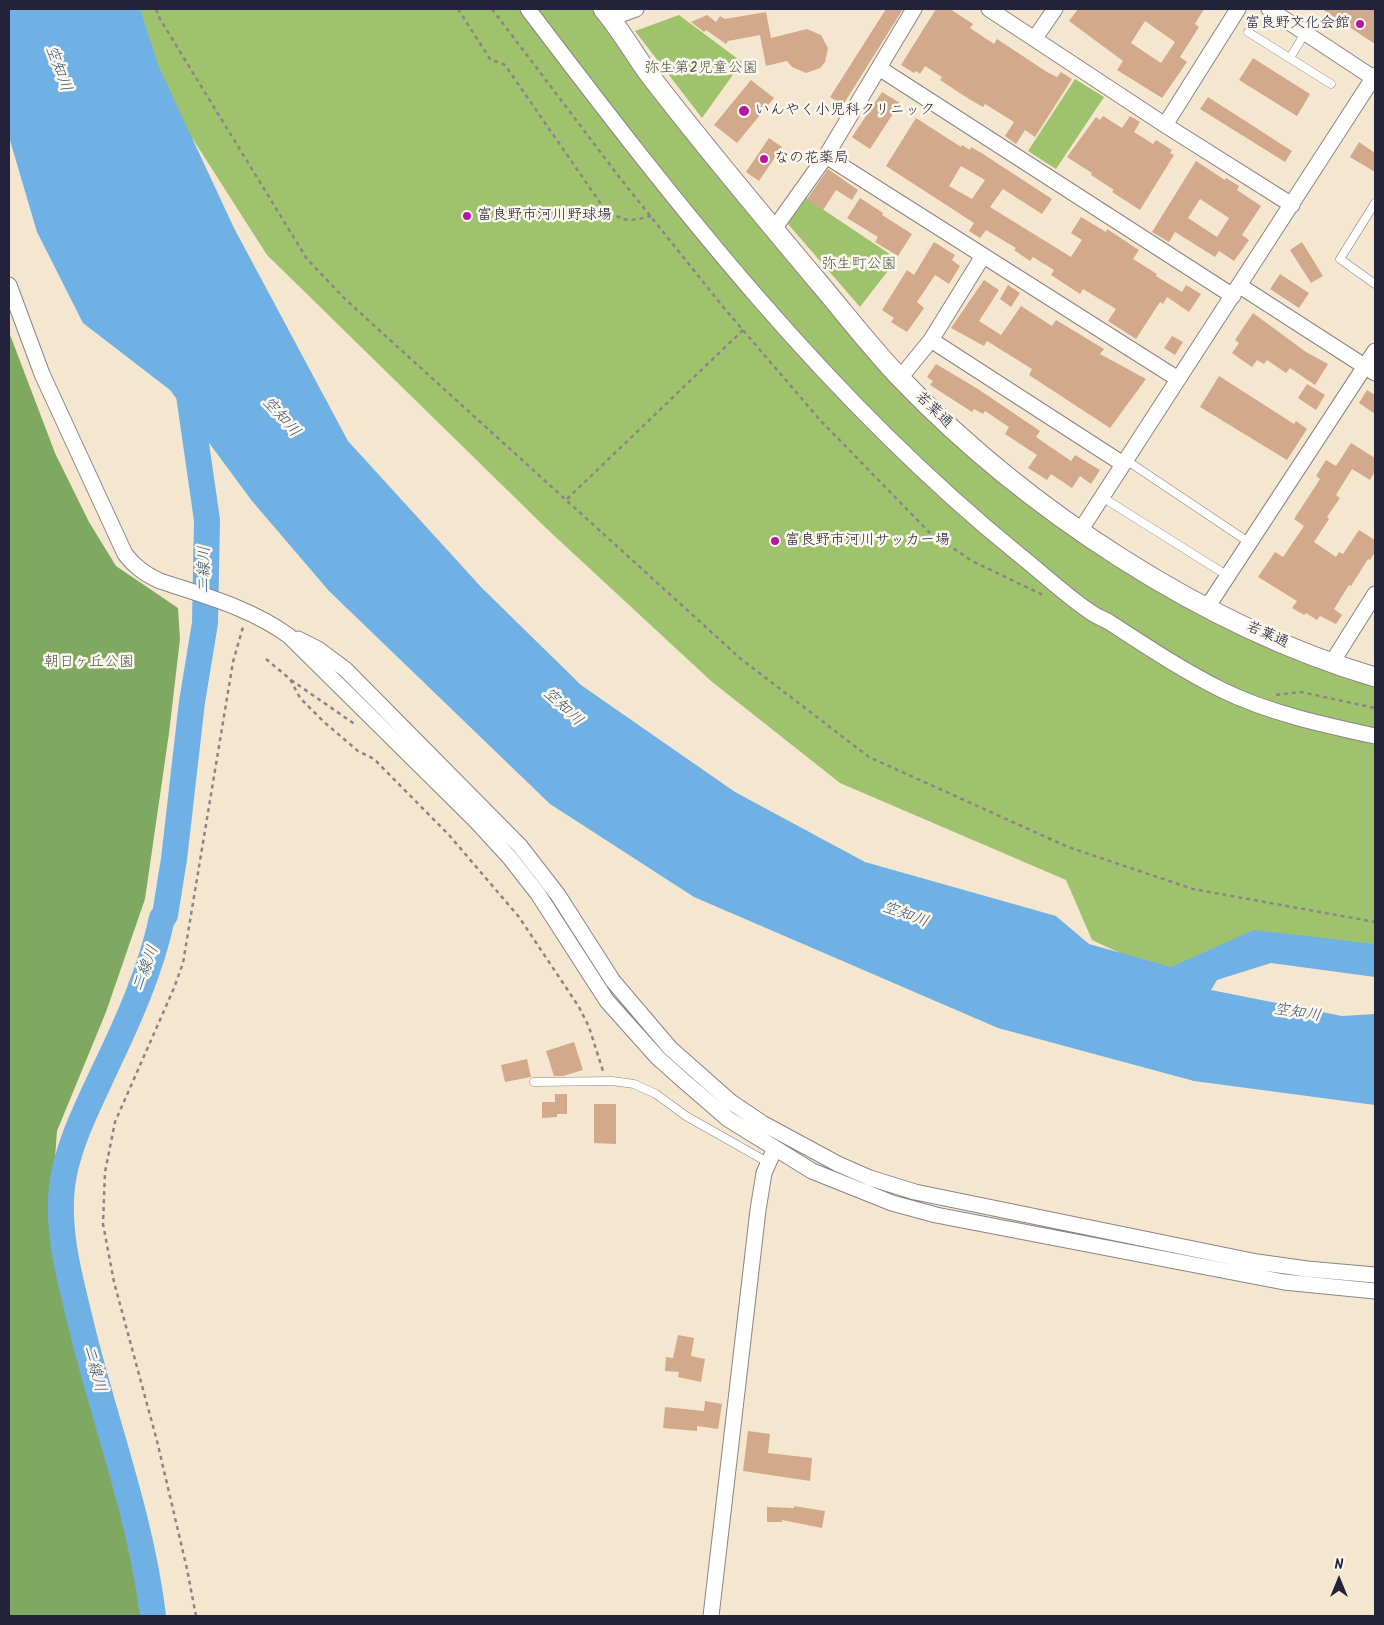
<!DOCTYPE html>
<html>
<head>
<meta charset="utf-8">
<style>
	body { margin:0 }
	#map { position:relative; width:1384px; height:1625px; overflow:hidden; background:#f5e7cf; font-family:Kalam,sans-serif }
	canvas { display:block }
	.frame { position:absolute; inset:0; border:10px solid #22223b; pointer-events:none }
	.north { position:absolute; left:1314px; top:1555px; width:50px; height:50px; -webkit-text-stroke:4px #fbf7ec; paint-order:stroke; rotate:0deg; font-size:14px; font-weight:700; line-height:20px; text-align:center; color:#22223b }
	.north::after { content:''; display:block; margin:auto; width:18px; height:22px; background:#22223b; clip-path:polygon(50% 0,100% 100%,50% 72%,0 100%) }
</style>
</head>
<body>
<div id="map">
<canvas width="1384" height="1625"></canvas>
<div class="frame"></div>
<div class="north">N</div>
</div>
<script>
const ctx = document.querySelector('canvas').getContext('2d');
ctx.lineJoin = 'round';
function paint(path, color) { ctx.fillStyle = color; ctx.fill(path, 'evenodd'); }
function stroke(path, color, width, dash) { ctx.strokeStyle = color; ctx.lineWidth = width; ctx.lineCap = dash ? 'butt' : 'round'; ctx.setLineDash(dash || []); ctx.stroke(path); }
function label(font, color, halo, rows, align = 'center') {
  ctx.font = font + ' Kalam,"Klee One",sans-serif'; ctx.lineWidth = 5; ctx.setLineDash([]); ctx.textBaseline = 'middle'; ctx.strokeStyle = halo; ctx.fillStyle = color; for (const [text, x, y, turn = 0] of rows) {
    ctx.save(); ctx.translate(x, y); ctx.rotate((+turn || 0) * Math.PI / 180); ctx.textAlign = isNaN(turn) ? turn : align; if (halo) ctx.strokeText(text, 0, 0); ctx.fillText(text, 0, 0); ctx.restore();
  }
}
paint(new Path2D(`
	M 122,9 L 603,9 L 648,72 L 956,433 L 1206,609 L 1375,677 L 1375,953 L 1258,943 L 1174,978 L 1092,940 L 1066,880 L 840,783 L 711,681 L 547,529 L 267,255 L 148,69 Z
	M 679,15 L 742,62 L 702,118 L 635,31 Z
	M 1075,79 L 1104,97 L 1056,169 L 1028,151 Z
	M 806,198 L 897,259 L 860,307 L 788,224 Z`), '#9fc36d');
paint(new Path2D(`
	M 9,332 L 55,453 L 89,522 L 116,566 L 178,608 L 180,639 L 169,733 L 145,899 L 106,1012 L 57,1131 L 50,1224 L 123,1520 L 142,1616 L 9,1616 Z`), '#7fa960');
paint(new Path2D(`
	M 9,9 L 140,9 L 159,67 L 234,228 L 348,441 L 482,588 L 581,685 L 735,792 L 865,862 L 1056,916 L 1089,944 L 1171,967 L 1254,930 L 1375,944 L 1375,977 L 1271,963 L 1217,980 L 1211,990 L 1342,1016 L 1375,1014 L 1375,1105 L 1194,1081 L 998,1028 L 694,897 L 550,804 L 329,591 L 252,501 L 170,390 L 83,323 L 37,232 L 9,137 Z`), '#6fb1e4');
stroke(new Path2D(`
	M 153,1616 C 141,1515 103,1418 80,1320 C 69,1275 57,1232 62,1186 C 67,1146 88,1106 105,1069 C 128,1021 151,970 162,918 L 165,915 L 174,859 L 192,702 L 205,623 L 207,520 L 188,388`), '#6fb1e4', 26);
paint(new Path2D(`
	M 886,9 L 903,9 L 843,105 L 830,97 Z
	M 936,9 L 950,9 L 973,24 L 970,28 L 994,44 L 997,39 L 1047,72 L 1057,77 L 1061,72 L 1072,79 L 1035,137 L 1025,130 L 1016,144 L 1005,136 L 1014,122 L 985,104 L 983,107 L 969,99 L 940,80 L 942,77 L 925,66 L 920,74 L 916,71 L 914,73 L 901,65 Z
	M 1078,9 L 1204,9 L 1195,24 L 1199,27 L 1180,57 L 1187,62 L 1162,98 L 1117,70 L 1123,61 L 1069,21 ZM 1145,21 L 1175,42 L 1161,63 L 1131,43 Z
	M 1322,9 L 1375,9 L 1375,44 Z
	M 766,12 L 771,38 L 807,29 L 821,35 L 828,48 L 825,62 L 820,68 L 806,73 L 792,67 L 787,61 L 766,66 L 760,35 L 728,41 L 726,44 L 706,30 L 704,32 L 691,22 L 707,15 L 716,22 L 720,16 L 725,19 Z
	M 1253,58 L 1310,94 L 1297,116 L 1239,80 Z
	M 751,80 L 774,98 L 737,143 L 714,125 Z
	M 882,92 L 900,103 L 870,149 L 852,137 Z
	M 1208,97 L 1292,151 L 1285,162 L 1200,109 Z
	M 1103,116 L 1122,128 L 1130,116 L 1140,122 L 1134,132 L 1153,144 L 1156,140 L 1172,150 L 1170,153 L 1174,155 L 1140,210 L 1112,192 L 1114,190 L 1091,175 L 1092,173 L 1067,157 L 1096,117 L 1100,120 Z
	M 916,118 L 961,147 L 962,145 L 970,150 L 971,147 L 983,154 L 1052,199 L 1042,214 L 1003,189 L 990,207 L 1071,257 L 1082,240 L 1071,233 L 1081,217 L 1106,232 L 1107,229 L 1139,250 L 1133,259 L 1157,274 L 1156,276 L 1182,292 L 1186,285 L 1201,294 L 1189,312 L 1167,297 L 1163,304 L 1160,302 L 1136,339 L 1108,321 L 1116,309 L 1083,289 L 1080,294 L 1051,275 L 1054,270 L 1033,257 L 1030,261 L 1014,250 L 1016,248 L 986,230 L 980,238 L 969,231 L 974,223 L 886,166 ZM 961,166 L 985,180 L 972,199 L 949,186 Z
	M 769,138 L 782,147 L 759,181 L 746,172 Z
	M 1359,142 L 1375,153 L 1375,172 L 1350,157 Z
	M 1196,161 L 1225,180 L 1226,178 L 1239,186 L 1237,190 L 1261,206 L 1242,235 L 1249,240 L 1234,261 L 1219,251 L 1215,257 L 1175,232 L 1169,242 L 1152,232 ZM 1200,199 L 1229,218 L 1217,237 L 1188,218 Z
	M 828,169 L 858,190 L 852,200 L 836,190 L 823,210 L 807,199 Z
	M 860,198 L 883,213 L 882,215 L 912,234 L 898,256 L 875,242 L 878,237 L 847,218 Z
	M 934,242 L 955,255 L 952,260 L 960,266 L 949,284 L 935,275 L 917,302 L 924,308 L 907,332 L 891,322 L 894,318 L 882,310 L 907,270 L 914,275 Z
	M 1302,242 L 1323,276 L 1311,283 L 1290,250 Z
	M 1280,274 L 1309,293 L 1299,308 L 1270,289 Z
	M 984,280 L 999,290 L 979,321 L 1001,335 L 1021,306 L 1052,326 L 1056,320 L 1104,349 L 1100,354 L 1146,379 L 1110,428 L 1029,375 L 1032,369 L 987,341 L 984,346 L 951,328 Z
	M 1008,285 L 1020,293 L 1011,307 L 1000,299 Z
	M 1253,313 L 1306,352 L 1328,364 L 1315,385 L 1290,368 L 1286,373 L 1267,360 L 1264,364 L 1257,360 L 1252,367 L 1232,353 L 1239,343 L 1235,340 Z
	M 1172,336 L 1183,342 L 1175,355 L 1164,348 Z
	M 936,364 L 978,389 L 1040,431 L 1036,437 L 1071,461 L 1075,455 L 1100,470 L 1091,484 L 1080,476 L 1072,488 L 1051,474 L 1047,480 L 1028,468 L 1037,455 L 1005,434 L 1009,427 L 985,411 L 983,414 L 974,409 L 972,412 L 930,385 L 933,381 L 927,377 Z
	M 1219,376 L 1294,424 L 1296,421 L 1307,429 L 1287,460 L 1200,407 Z
	M 1307,384 L 1325,395 L 1316,410 L 1298,398 Z
	M 1367,390 L 1375,395 L 1375,414 L 1359,403 Z
	M 1351,443 L 1375,458 L 1375,471 L 1370,480 L 1352,469 L 1336,495 L 1340,498 L 1327,517 L 1329,519 L 1314,542 L 1336,557 L 1339,552 L 1343,554 L 1359,530 L 1375,540 L 1375,552 L 1370,560 L 1368,559 L 1351,586 L 1349,585 L 1334,609 L 1342,615 L 1336,624 L 1320,616 L 1317,620 L 1306,613 L 1304,615 L 1292,608 L 1297,601 L 1258,577 L 1275,552 L 1283,557 L 1304,526 L 1294,519 L 1320,479 L 1316,476 L 1326,460 L 1336,466 Z
	M 574,1042 L 583,1070 L 563,1076 L 554,1076 L 546,1051 Z
	M 527,1059 L 531,1077 L 505,1082 L 501,1065 Z
	M 555,1094 L 567,1094 L 567,1114 L 557,1114 L 557,1117 L 542,1118 L 542,1102 L 555,1102 Z
	M 594,1104 L 616,1104 L 616,1144 L 594,1143 Z
	M 678,1335 L 694,1338 L 691,1356 L 705,1359 L 701,1382 L 678,1377 L 679,1372 L 665,1371 L 666,1357 L 673,1358 Z
	M 705,1401 L 722,1404 L 718,1429 L 697,1426 L 697,1431 L 663,1428 L 665,1407 L 704,1411 Z
	M 748,1431 L 770,1434 L 768,1453 L 812,1458 L 810,1481 L 743,1471 Z
	M 794,1506 L 825,1511 L 822,1528 L 782,1520 L 782,1522 L 767,1522 L 767,1507 L 794,1508 Z`), '#d2a98a');
const service = new Path2D(`
	M 1248,32 L 1331,84
	M 1290,58 L 1305,33
	M 1375,203 L 1340,259 L 1375,284
	M 1126,460 L 1250,543
	M 1102,497 L 1228,576
	M 534,1082 L 612,1081 L 634,1084 L 656,1094 L 686,1116 L 769,1163`);
const minor = new Path2D(`
	M 528,9 C 675,203 827,399 1017,553 C 1041,572 1064,594 1089,611 C 1095,616 1102,618 1109,622 C 1146,646 1182,670 1222,690 C 1269,713 1324,725 1375,736
	M 989,9 L 1165,125 L 1292,205
	M 1269,9 L 1375,79
	M 611,18 L 636,9
	M 1035,38 L 1055,9
	M 879,68 L 1233,296
	M 1165,125 L 1238,9
	M 826,156 L 1178,379
	M 774,229 L 826,156 L 914,9
	M 9,285 L 42,374 L 125,554 C 135,567 145,574 160,581 C 205,596 251,608 289,636 L 476,821 L 510,858 L 538,894 L 607,1001 L 658,1058 L 685,1082 L 728,1119 L 812,1171 L 892,1203 L 936,1215 L 1284,1282 L 1375,1291
	M 1240,286 L 1375,373
	M 931,340 L 1123,464
	M 900,378 L 931,340 L 983,256
	M 1080,531 L 1375,75
	M 1206,609 L 1375,351
	M 298,639 L 318,649 L 345,669 L 520,846 L 558,895 L 613,981 L 670,1048 L 731,1102 L 762,1123 L 838,1164 L 870,1178 L 915,1192 L 1257,1262 L 1307,1269 L 1375,1275
	M 1331,664 L 1375,594
	M 711,1616 L 758,1210 L 764,1173 L 775,1148`);
const tertiary = new Path2D(`
	M 603,9 C 620,29 633,52 648,73 C 703,145 762,215 820,284 C 847,316 873,350 902,380 C 1026,509 1203,626 1375,677`);
stroke(service, '#8c8485', 9);
stroke(minor, '#8c8485', 17);
stroke(tertiary, '#8c8485', 21);
stroke(new Path2D(`
	M 156,9 L 160,19 L 307,259 L 345,299 L 741,659 L 869,757 L 1068,847 L 1193,889 L 1375,922
	M 458,9 L 490,59 L 505,65 L 601,204 C 621,221 625,223 651,216
	M 492,9 L 620,178 L 724,308 L 820,420 L 929,532 L 972,561 L 1043,595
	M 567,499 L 743,330
	M 266,659 L 290,679 L 300,698 L 324,722 L 358,751 L 374,759 L 449,835 L 519,917 L 579,1007 L 589,1027 L 603,1071
	M 291,680 L 356,725
	M 1276,695 L 1301,692 L 1375,708
	M 196,1616 L 187,1569 L 157,1441 L 114,1282 L 103,1224 L 105,1172 L 115,1122 L 174,988 L 183,963 L 233,662 L 243,627`), '#8c8485', 2.5, [4, 4]);
stroke(service, '#fff', 8);
stroke(minor, '#fff', 15);
stroke(tertiary, '#fff', 19);
for (const [x, y, r, color] of [
	[1360,24,5,"#b5179e"],
	[744,111,6,"#b5179e"],
	[764,159,5,"#b5179e"],
	[467,216,5,"#b5179e"],
	[775,541,5,"#b5179e"]
]) { const dot = new Path2D(); dot.arc(x, y, r, 0, 2 * Math.PI); ctx.fillStyle = color; ctx.fill(dot); stroke(dot, '#fbf7ec', 2); }
label('15px', '#22223b', '#fbf7ec', [
	["富良野文化会館",1350,24,"right"],
	["いんやく小児科クリニック",755,111],
	["なの花薬局",774,159],
	["富良野市河川野球場",477,216],
	["富良野市河川サッカー場",785,541]
], 'left');
label('15px', '#4e5a4c', '#fbf7ec', [
	["弥生第2児童公園",701,69],
	["弥生町公園",859,265],
	["朝日ヶ丘公園",89,663]
]);
label('15px', '#22223b', '#fbf7ec', [
	["若葉通",933,411,44],
	["若葉通",1267,636,24]
]);
label('italic 16px', '#3d5476', '#fbf7ec', [
	["空知川",57,69,70],
	["空知川",280,418,48],
	["二線川",206,570,-89],
	["空知川",562,708,43],
	["空知川",905,916,20],
	["二線川",147,969,-69],
	["空知川",1297,1014,9],
	["二線川",93,1369,75]
]);
</script>
</body>
</html>
